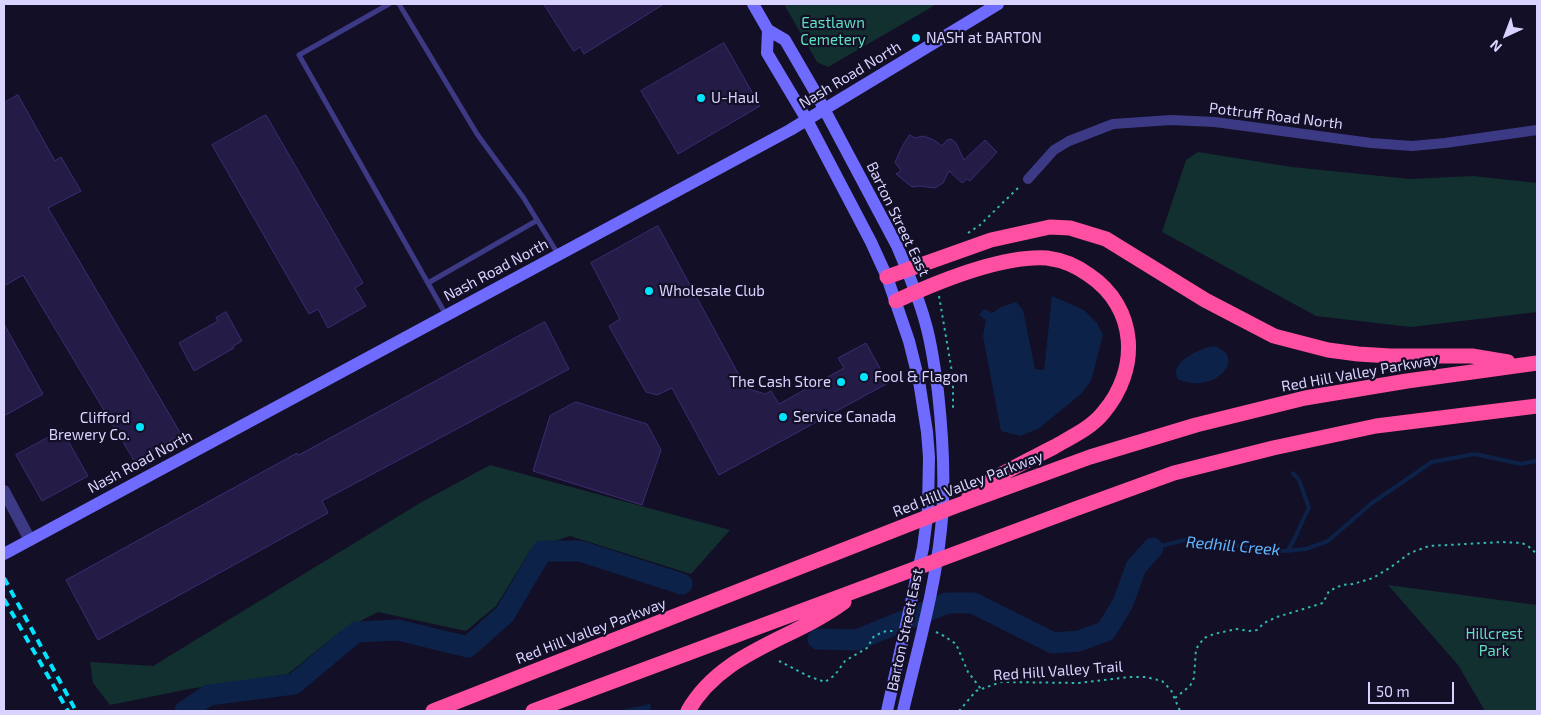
<!DOCTYPE html>
<html>
<head>
<meta charset="utf-8">
<style>
	body { margin:0 }
	#map { position:relative; width:1541px; height:715px; overflow:hidden; background:#130f26; font-family:"Exo 2",sans-serif }
	canvas { display:block }
	.frame { position:absolute; inset:0; border:5px solid #d9d4ff; pointer-events:none }
	.north { position:absolute; left:1481px; top:10px; width:50px; height:50px; -webkit-text-stroke:4px #130f26; paint-order:stroke; rotate:223deg; font-size:14px; font-weight:700; line-height:20px; text-align:center; color:#d9d4ff }
	.north::after { content:''; display:block; margin:auto; width:18px; height:22px; background:#d9d4ff; clip-path:polygon(50% 0,100% 100%,50% 72%,0 100%) }
	.scale { position:absolute; left:1368px; top:682px; width:86px; height:22px; box-sizing:border-box; border:2px solid #d9d4ff; border-top:0; padding-left:6px; font-size:15px; line-height:18px; white-space:nowrap; color:#d9d4ff; -webkit-text-stroke:4px #130f26; paint-order:stroke }
</style>
</head>
<body>
<div id="map">
<canvas width="1541" height="715"></canvas>
<div class="frame"></div>
<div class="north">N</div>
<div class="scale">50 m</div>
</div>
<script>
const ctx = document.querySelector('canvas').getContext('2d');
ctx.lineJoin = 'round';
function paint(path, color) { ctx.fillStyle = color; ctx.fill(path, 'evenodd'); }
function stroke(path, color, width, dash) { ctx.strokeStyle = color; ctx.lineWidth = width; ctx.lineCap = dash ? 'butt' : 'round'; ctx.setLineDash(dash || []); ctx.stroke(path); }
function label(font, color, halo, rows, align = 'center') {
  ctx.font = font + ' "Exo 2",sans-serif'; ctx.lineWidth = 4.5; ctx.setLineDash([]); ctx.textBaseline = 'middle'; ctx.strokeStyle = halo; ctx.fillStyle = color; for (const [text, x, y, turn = 0] of rows) {
    ctx.save(); ctx.translate(x, y); ctx.rotate((+turn || 0) * Math.PI / 180); ctx.textAlign = isNaN(turn) ? turn : align; if (halo) ctx.strokeText(text, 0, 0); ctx.fillText(text, 0, 0); ctx.restore();
  }
}
paint(new Path2D(`
	M 784,4 L 937,4 L 828,67 L 817,62 Z
	M 1198,152 L 1292,167 L 1410,179 L 1473,176 L 1537,183 L 1537,312 L 1411,327 L 1316,316 L 1162,232 L 1186,160 Z
	M 490,465 L 730,530 L 691,574 L 570,536 L 531,549 L 496,606 L 466,631 L 378,612 L 341,631 L 288,674 L 189,689 L 110,705 L 93,683 L 90,662 L 153,666 L 420,503 Z
	M 1388,585 L 1537,605 L 1537,711 L 1485,711 L 1458,665 Z`), '#12302f');
paint(new Path2D(`
	M 1052,296 L 1084,310 L 1097,323 L 1103,335 L 1091,381 L 1081,394 L 1038,429 L 1020,436 L 1001,431 L 983,336 L 986,320 L 979,315 L 984,309 L 992,313 L 1001,307 L 1016,302 L 1023,310 L 1035,369 L 1044,370 Z
	M 1214,346 C 1250,358 1212,396 1178,379 C 1168,362 1201,348 1214,346 Z
	M 650,703 L 651,711 L 622,711 C 631,705 641,709 650,703 Z`), '#0c2248');
stroke(new Path2D(`
	M 1153,548 L 1185,540 L 1285,551 L 1306,549 L 1328,541 L 1372,503 L 1432,462 L 1475,454 L 1521,464 L 1537,461
	M 1288,550 C 1297,537 1301,522 1309,508 L 1299,480 L 1293,473`), '#0c2248', 4);
stroke(new Path2D(`
	M 818,639 L 857,640 L 947,603 L 973,603 L 1053,643 L 1079,641 L 1106,631 L 1123,603 L 1136,567 L 1153,548
	M 185,711 L 209,695 L 294,684 L 356,632 L 398,630 L 468,647 L 505,614 L 542,551 L 580,551 L 682,584`), '#0c2248', 21);
const building = new Path2D(`
	M 544,4 L 664,4 L 584,54 L 580,47 L 574,51 Z
	M 724,43 L 760,106 L 678,154 L 641,91 Z
	M 18,95 L 55,161 L 61,157 L 81,191 L 48,208 L 181,434 L 135,462 L 23,275 L 4,286 L 4,103 Z
	M 266,115 L 363,283 L 355,288 L 366,306 L 328,328 L 318,309 L 309,314 L 212,145 Z
	M 910,135 L 915,138 L 923,136 L 934,140 L 942,146 L 947,140 L 951,139 L 956,143 L 964,160 L 985,140 L 997,152 L 970,181 L 967,179 L 962,183 L 949,171 L 943,183 L 935,188 L 919,186 L 912,187 L 896,174 L 901,171 L 895,162 L 903,145 Z
	M 658,226 L 746,388 L 765,394 L 771,391 L 779,404 L 844,368 L 838,358 L 866,343 L 888,383 L 719,475 L 672,388 L 657,395 L 646,392 L 609,326 L 620,319 L 591,263 Z
	M 226,312 L 242,341 L 233,346 L 234,348 L 194,371 L 179,343 L 218,321 L 216,318 Z
	M 545,322 L 569,369 L 322,501 L 328,513 L 98,640 L 66,580 L 297,453 L 298,455 Z
	M 4,324 L 43,394 L 4,416 Z
	M 576,402 L 647,424 L 661,450 L 642,505 L 533,471 L 550,416 Z
	M 62,430 L 88,476 L 42,501 L 16,455 Z`);
paint(building, '#241b47');
stroke(building, '#3b2d73', 1);
stroke(new Path2D(`
	M 968,233 L 980,225 L 1020,186
	M 912,251 L 924,249
	M 939,296 L 953,378 L 953,408
	M 936,632 L 944,636 L 956,644 L 968,672 L 981,689
	M 779,661 L 808,676 L 825,682 L 835,675 L 845,661 L 867,648 L 874,636 L 886,631 L 893,631
	M 1175,698 L 1190,686 L 1194,678 L 1196,649 L 1204,638 L 1214,634 L 1236,629 L 1249,631 L 1257,630 L 1264,623 L 1277,617 L 1323,603 L 1329,591 L 1342,585 L 1353,584 L 1373,578 L 1391,567 L 1410,553 L 1429,546 L 1502,542 L 1522,543 L 1528,546 L 1537,554
	M 959,711 L 976,691 L 1001,682 L 1079,683 L 1129,677 L 1146,677 L 1162,681 L 1171,690 L 1180,711`), '#2fb8b0', 2, [2.5, 4]);
stroke(new Path2D(`
	M 389,4 L 299,55 L 446,315
	M 399,4 L 477,134 L 523,197 L 558,254
	M 428,283 L 536,221`), '#3d3a85', 5);
stroke(new Path2D(`
	M 1028,179 L 1054,150 L 1069,141 L 1113,124 L 1171,120 L 1215,122 L 1371,143 L 1412,146 L 1445,143 L 1537,130`), '#3d3a85', 10);
stroke(new Path2D(`
	M 4,491 L 30,540`), '#3d3a85', 12);
stroke(new Path2D(`
	M 753,4 L 768,30 L 785,40 L 814,90 L 897,246 C 908,272 919,298 926,325 C 932,346 935,370 938,392 C 943,438 946,483 941,529 C 935,590 917,651 903,711
	M 768,30 L 767,53 L 807,120 L 871,242 L 887,277 L 909,341 L 919,381 L 927,432 L 929,457 L 928,509 L 923,548 L 887,711
	M 4,554 L 790,130 L 998,4`), '#6f6bff', 12);
stroke(new Path2D(`
	M 887,277 L 991,240 L 1050,227 L 1070,228 L 1106,239 L 1205,300 L 1274,336 L 1328,350 L 1358,354 L 1390,356 L 1472,356 L 1508,362
	M 896,301 C 937,282 1002,255 1047,258 C 1062,260 1077,266 1089,275 C 1138,308 1140,370 1103,413 C 1091,428 1071,437 1054,447 C 1025,462 995,476 969,495
	M 433,711 L 953,507 L 1090,457 L 1196,425 L 1305,398 L 1407,381 L 1537,363
	M 533,711 L 1075,509 L 1174,473 L 1273,448 L 1376,426 L 1537,406
	M 688,711 C 722,651 793,640 844,602`), '#ff4fa3', 15);
stroke(new Path2D(`
	M 4,578 L 76,711
	M 4,599 L 68,711`), '#00e5ff', 4, [8, 6]);
for (const [x, y, r, color] of [
	[916,38,5,"#00e5ff"],
	[701,98,5,"#00e5ff"],
	[649,291,5,"#00e5ff"],
	[864,377,5,"#00e5ff"],
	[841,382,5,"#00e5ff"],
	[783,417,5,"#00e5ff"],
	[140,427,5,"#00e5ff"]
]) { const dot = new Path2D(); dot.arc(x, y, r, 0, 2 * Math.PI); ctx.fillStyle = color; ctx.fill(dot); stroke(dot, '#130f26', 2); }
label('15px', '#5fe0c0', '#130f26', [
	["Eastlawn",833,23],
	["Cemetery",833,40],
	["Hillcrest",1494,634],
	["Park",1494,651]
]);
label('15px', '#d9d4ff', '#130f26', [
	["NASH at BARTON",926,38],
	["U-Haul",711,98],
	["Wholesale Club",659,291],
	["Fool & Flagon",874,377],
	["The Cash Store",831,382,"right"],
	["Service Canada",793,417],
	["Clifford",130,418,"right"],
	["Brewery Co.",130,435,"right"]
], 'left');
label('15px', '#d9d4ff', '#130f26', [
	["Nash Road North",850,75,-31],
	["Pottruff Road North",1276,116,7],
	["Barton Street East",898,219,64],
	["Nash Road North",496,270,-28],
	["Red Hill Valley Parkway",1360,373,-10],
	["Nash Road North",140,462,-28],
	["Red Hill Valley Parkway",968,484,-21],
	["Barton Street East",905,630,-78],
	["Red Hill Valley Parkway",591,631,-21],
	["Red Hill Valley Trail",1058,671,-4]
]);
label('italic 16px', '#62b6ff', '#130f26', [
	["Redhill Creek",1233,546,5]
]);
</script>
</body>
</html>
